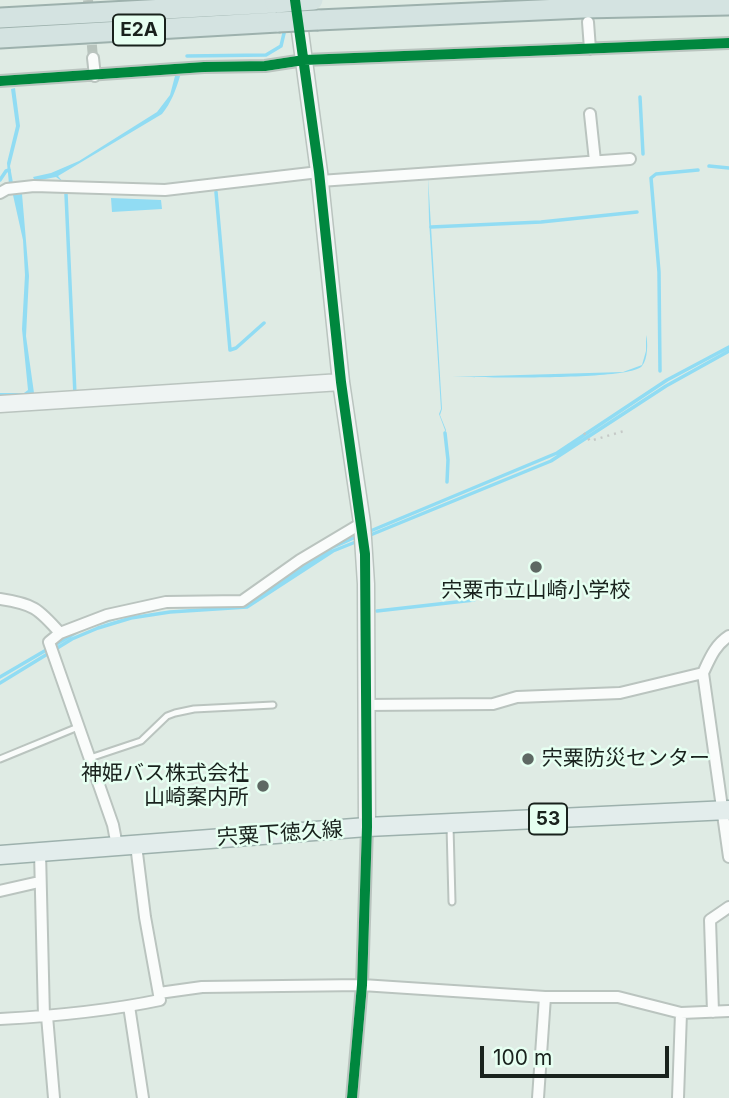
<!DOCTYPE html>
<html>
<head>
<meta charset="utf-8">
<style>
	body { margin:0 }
	#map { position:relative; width:729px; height:1098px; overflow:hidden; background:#dfebe4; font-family:Inter,sans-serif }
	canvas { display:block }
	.scale { position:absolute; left:480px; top:1046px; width:189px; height:32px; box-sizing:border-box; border:4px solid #19221d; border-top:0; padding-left:9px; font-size:21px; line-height:24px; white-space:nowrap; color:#19221d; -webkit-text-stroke:5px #e6fff1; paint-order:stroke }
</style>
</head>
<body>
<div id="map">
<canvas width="729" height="1098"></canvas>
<div class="scale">100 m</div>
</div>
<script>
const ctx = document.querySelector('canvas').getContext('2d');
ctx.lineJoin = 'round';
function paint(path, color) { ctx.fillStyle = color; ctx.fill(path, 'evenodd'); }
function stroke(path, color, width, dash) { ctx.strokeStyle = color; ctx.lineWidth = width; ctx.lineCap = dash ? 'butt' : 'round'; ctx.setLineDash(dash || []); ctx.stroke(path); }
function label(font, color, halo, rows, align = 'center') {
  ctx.font = font + ' Inter,"Noto Sans JP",sans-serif'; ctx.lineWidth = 5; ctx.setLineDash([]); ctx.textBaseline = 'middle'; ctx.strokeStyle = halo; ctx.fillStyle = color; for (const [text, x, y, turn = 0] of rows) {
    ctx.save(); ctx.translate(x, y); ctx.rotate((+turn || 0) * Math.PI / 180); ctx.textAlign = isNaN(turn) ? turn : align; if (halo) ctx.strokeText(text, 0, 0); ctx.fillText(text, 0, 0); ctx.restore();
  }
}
paint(new Path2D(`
	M 175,76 L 180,76 C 176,90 171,103 162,114 L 58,176 L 63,182 L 56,177 L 35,181 L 33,177 L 51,173 L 79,161 L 157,112 L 170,95 Z
	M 15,88 L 20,126 L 10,166 L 13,183 L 9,184 L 7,163 L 16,126 L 11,89 Z
	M 428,177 L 442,409 L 440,415 L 446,430 L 444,436 L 445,430 L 439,414 L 441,409 L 429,220 Z
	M 22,194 L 29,276 L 26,336 L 34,393 L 31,397 L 0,398 L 0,393 L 24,393 L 28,390 L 22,329 L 25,275 L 23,240 L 13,195 Z
	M 111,198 L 161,200 L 162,209 L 112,212 Z
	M 646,335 C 648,342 648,359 642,366 C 630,381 479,377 452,377 L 623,372 L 642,365 L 646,351 Z`), '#91dcf3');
stroke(new Path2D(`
	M 187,56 L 266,55 L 281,46 L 285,29
	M 640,97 L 643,154
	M 709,166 L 729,168
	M 0,180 L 6,171 L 9,170
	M 216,192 L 230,350 L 236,348 L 264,323
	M 66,194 L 75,395
	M 431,227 L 541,222 L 637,212
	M 660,371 L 659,272 L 651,178 L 656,174 L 698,170
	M 445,433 L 448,460 L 447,482
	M 368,532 L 557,453 L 667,380 L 729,347
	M 368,536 L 551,461 L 666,386 L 729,351
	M 254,599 L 331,548 L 358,536
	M 377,611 L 474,600
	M 100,623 L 116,618
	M 0,677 L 77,632
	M 0,683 L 72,639 L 98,628 L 131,618 L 170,612 L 247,607 L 333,551 L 358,541`), '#91dcf3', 3.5);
stroke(new Path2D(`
	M 88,0 L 93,58`), '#b7c3bc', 10, [10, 5]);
const lane = new Path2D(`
	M 90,758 L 141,741 L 167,716 L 175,713 L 194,709 L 273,705
	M 0,759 L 78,727
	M 450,826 L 452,902`);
const street = new Path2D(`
	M 588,22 L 590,49
	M 93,58 L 95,76
	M 0,81 L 204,67 L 265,66 L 304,60 L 729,43
	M 590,114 L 595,161
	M 320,181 L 630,159
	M 0,193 L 7,189 L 34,186 L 165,190 L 319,172
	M 0,599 C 33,604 38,608 60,633 L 107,615 L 166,602 L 242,601 L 300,560 L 362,523
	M 60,633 L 49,642 L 113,825 L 117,846
	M 729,636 C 715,645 710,658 703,673 L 729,857
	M 365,705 L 493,704 L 517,697 L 620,693 L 703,673
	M 40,852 L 44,1017
	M 0,891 L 39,882
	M 159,993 L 202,987 L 362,985 L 545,997 L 618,997 L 681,1013 L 729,1011
	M 129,1006 L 143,1098
	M 713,1012 L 710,920 L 729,907
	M 47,1016 L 54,1098
	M 0,1019 C 54,1016 108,1011 160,1000 L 145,917 L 136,845
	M 352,1098 L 362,985 L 367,827
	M 538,1098 L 545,997
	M 678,1098 L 681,1013`);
const secondary = new Path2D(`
	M 297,9 L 319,172 L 341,382 L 362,523 L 366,584 L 367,827
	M 0,404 L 341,382`);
const primary = new Path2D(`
	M 0,855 L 367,827 L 729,810`);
const highway = new Path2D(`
	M 0,18 L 275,3
	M 318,20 L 583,8 L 729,5
	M 0,38 L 278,22`);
stroke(lane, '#bac4bf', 9);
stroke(street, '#bac4bf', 14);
stroke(secondary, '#bac4bf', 19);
stroke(primary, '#9db1ad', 21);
stroke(highway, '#9db1ad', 23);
stroke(new Path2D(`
	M 584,433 L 590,441 L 624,431`), '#c5c9c7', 2.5, [2, 5]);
stroke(lane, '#fafcfb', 5);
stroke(street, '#fafcfb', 10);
stroke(secondary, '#eff4f3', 16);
stroke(primary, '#e3edec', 18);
stroke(highway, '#d4e3e1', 19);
const highwayBridge = new Path2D(`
	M 275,3 L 313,0
	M 278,22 L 318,20`);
stroke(highwayBridge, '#9db1ad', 23, []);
stroke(highwayBridge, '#d4e3e1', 19);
stroke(new Path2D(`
	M 295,0 L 319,172 L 341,382 L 365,554 L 367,827 L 362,985 L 352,1098
	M 0,81 L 204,67 L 265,66 L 304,60 L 729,43`), '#00873e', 10);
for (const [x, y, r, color] of [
	[536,567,7,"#5e6863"],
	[528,759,7,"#5e6863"],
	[263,786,7,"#5e6863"]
]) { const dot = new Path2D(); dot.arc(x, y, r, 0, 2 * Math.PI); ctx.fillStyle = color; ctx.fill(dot); stroke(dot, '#e6fff1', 2.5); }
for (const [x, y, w] of [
	[139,30,52],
	[548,819,38]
]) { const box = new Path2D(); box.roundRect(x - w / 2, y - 15.5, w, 31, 5); ctx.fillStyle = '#e6fff1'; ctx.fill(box); stroke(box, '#19221d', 2); }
label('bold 19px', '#19221d', null, [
	["E2A",139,30],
	["53",548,819]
]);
label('21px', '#19221d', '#e6fff1', [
	["宍粟市立山崎小学校",536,591],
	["宍粟防災センター",542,759,"left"],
	["神姫バス株式会社",249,774,"right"],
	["山崎案内所",249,798,"right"]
]);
label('21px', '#19221d', '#e6fff1', [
	["宍粟下徳久線",280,834,-4]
]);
</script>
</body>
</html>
